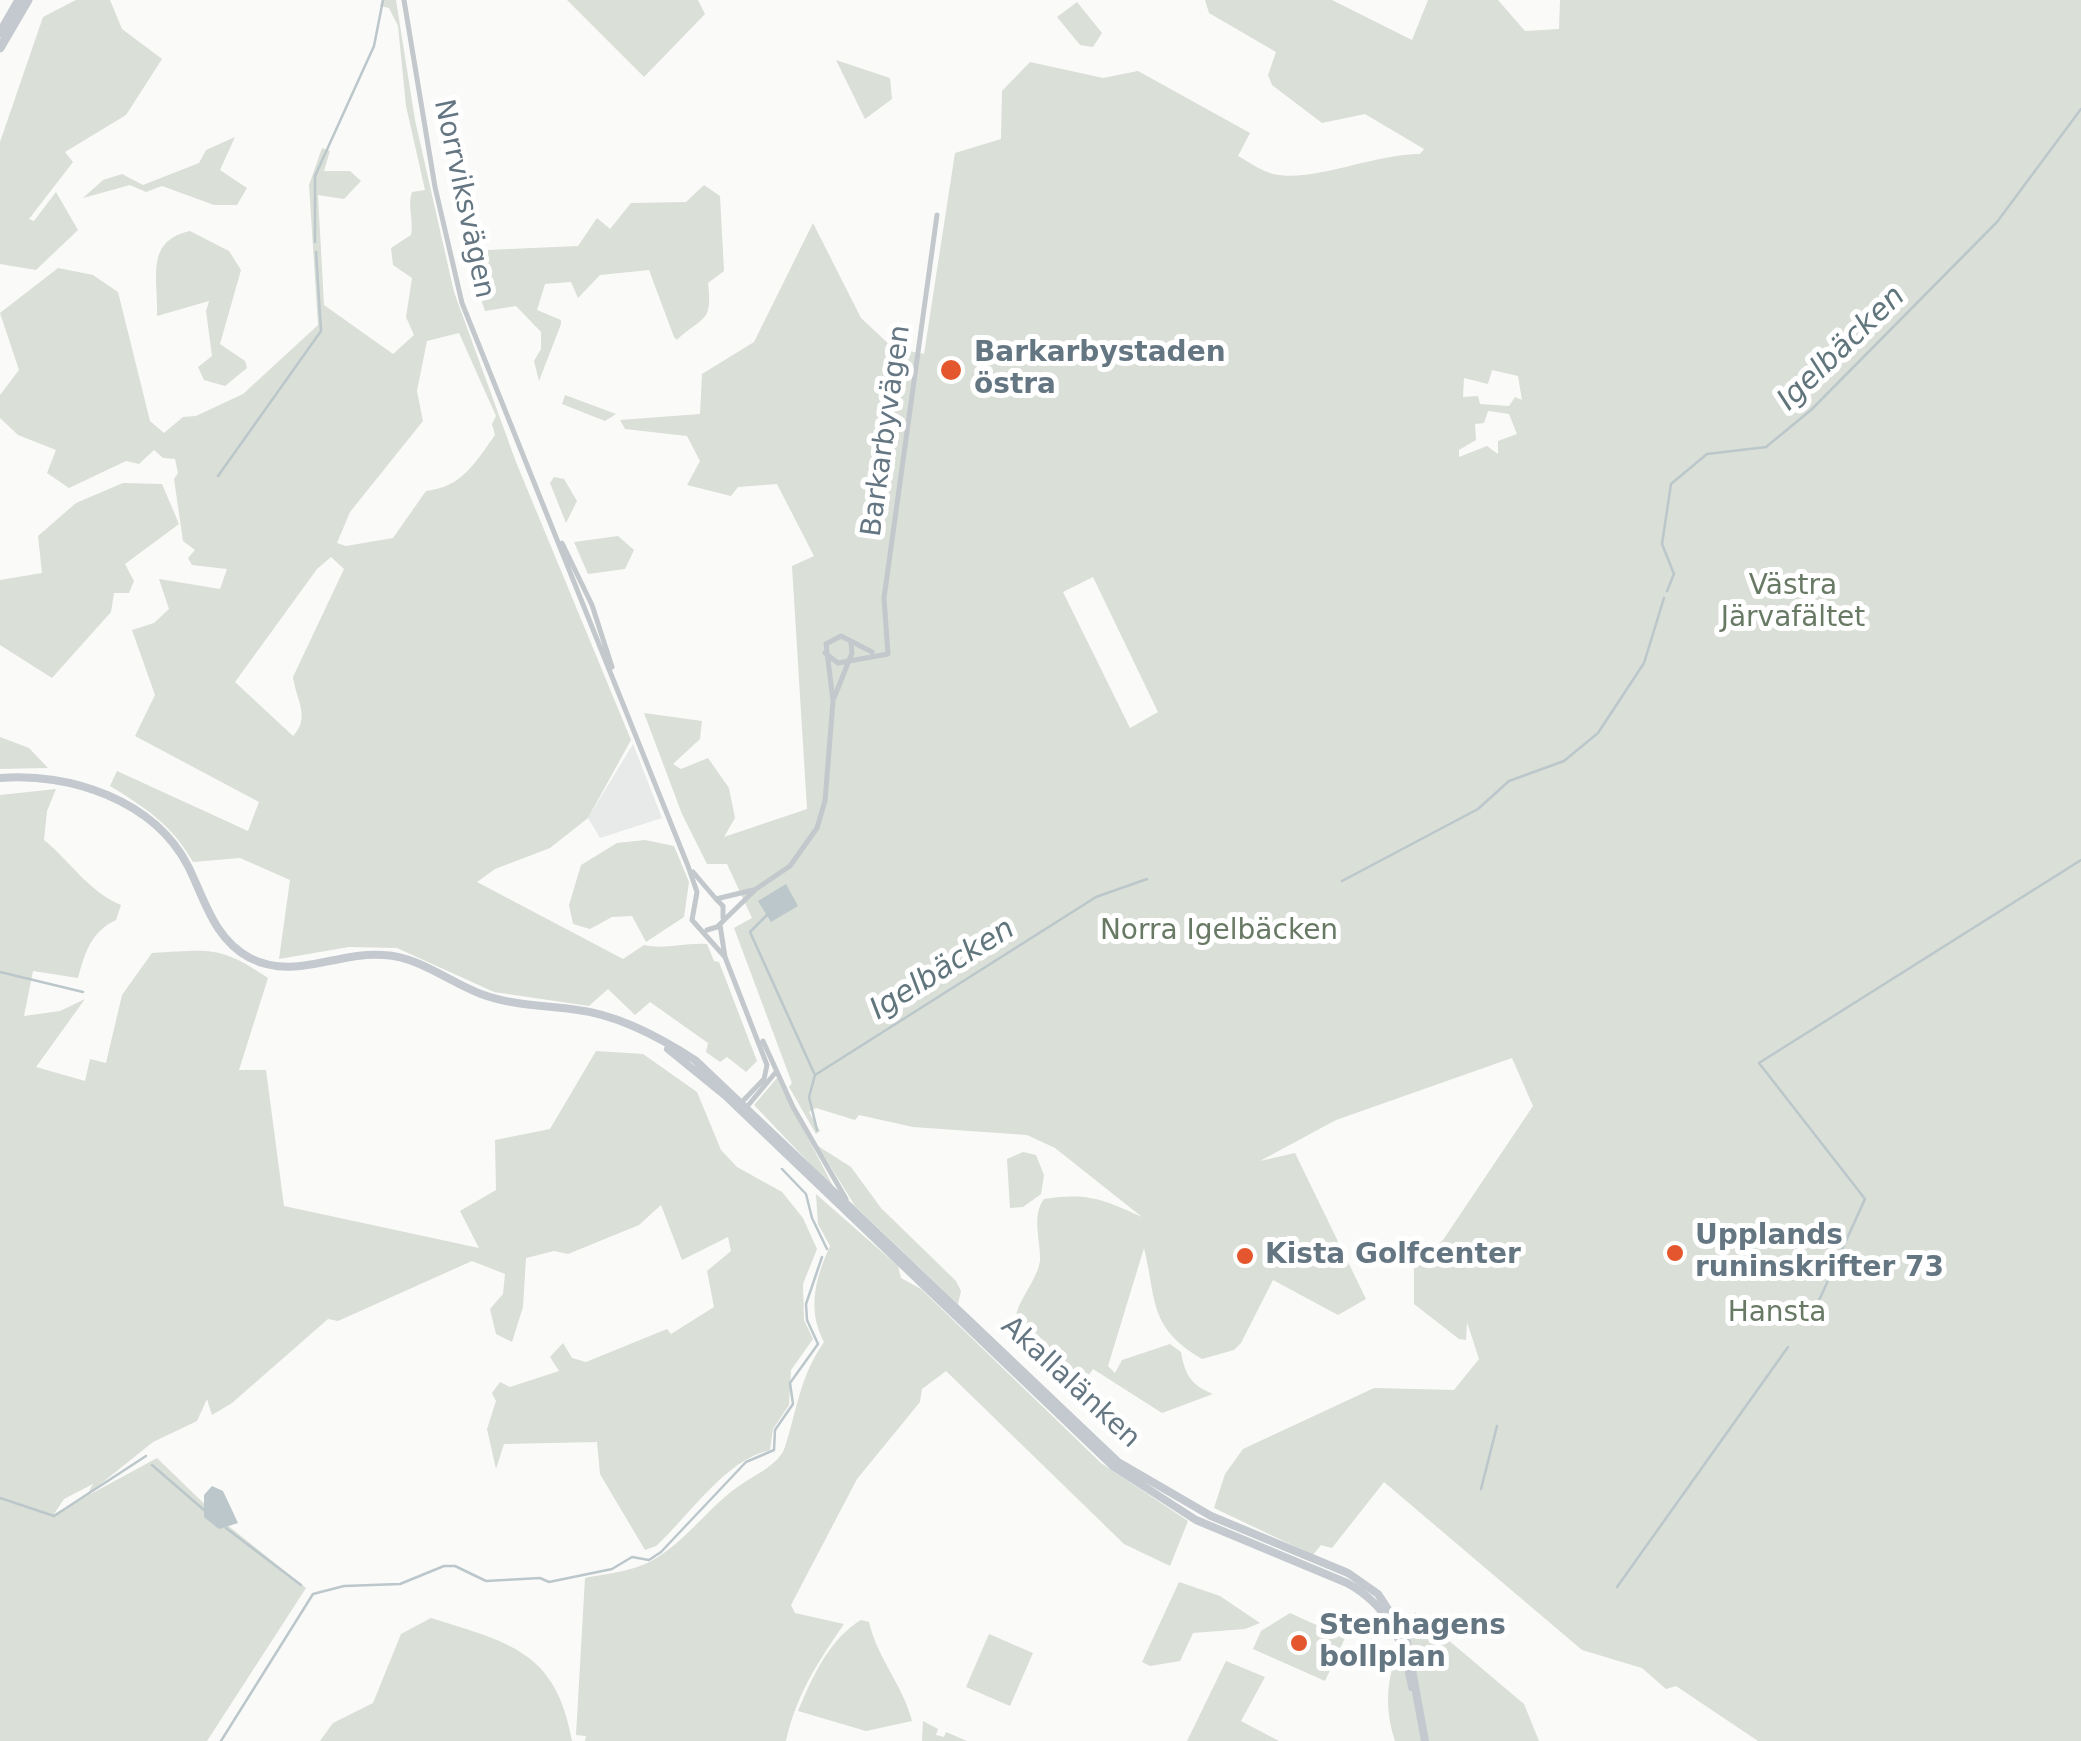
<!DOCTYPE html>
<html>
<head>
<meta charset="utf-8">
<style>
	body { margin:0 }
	canvas { display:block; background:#fafaf8 }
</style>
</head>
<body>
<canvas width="2081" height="1741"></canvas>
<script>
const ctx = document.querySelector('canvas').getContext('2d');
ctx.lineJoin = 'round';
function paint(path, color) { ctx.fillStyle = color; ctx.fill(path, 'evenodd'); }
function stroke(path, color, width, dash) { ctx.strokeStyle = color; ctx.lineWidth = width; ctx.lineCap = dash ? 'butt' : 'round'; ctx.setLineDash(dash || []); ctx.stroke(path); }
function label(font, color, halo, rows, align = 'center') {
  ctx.font = font + ' "DejaVu Sans",sans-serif'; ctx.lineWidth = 10; ctx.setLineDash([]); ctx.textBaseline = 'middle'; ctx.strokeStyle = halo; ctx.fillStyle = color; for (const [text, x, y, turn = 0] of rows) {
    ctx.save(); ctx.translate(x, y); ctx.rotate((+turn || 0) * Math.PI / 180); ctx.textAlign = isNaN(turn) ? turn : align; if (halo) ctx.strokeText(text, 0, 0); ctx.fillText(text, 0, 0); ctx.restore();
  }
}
paint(new Path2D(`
	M 633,744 L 662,818 L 600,838 L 588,818 Z`), '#e8e9e9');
paint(new Path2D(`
	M 76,0 L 110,0 L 122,29 L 162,59 L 126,115 L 65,152 L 73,162 L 29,219 L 34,221 L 56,192 L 78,230 L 36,270 L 0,264 L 0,142 L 43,17 Z
	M 382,0 L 396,0 L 415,120 L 454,292 L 516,462 L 631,740 L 588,818 L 550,848 L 495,869 L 477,882 L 623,959 L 644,945 C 665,950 684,942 707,944 L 714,961 L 719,962 L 757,1061 L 746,1072 L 727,1057 L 720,1062 L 706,1052 L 708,1043 L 650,1002 L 635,1015 L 608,989 L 589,1006 L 494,992 L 397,948 L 349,947 L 279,959 L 290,880 L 240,858 L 193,862 C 172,825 146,808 110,786 L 117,771 L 248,831 L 259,802 L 135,736 L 155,695 L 132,630 L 154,623 L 169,609 L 159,579 L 220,589 L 227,569 L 192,565 L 188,558 L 195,550 L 183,541 L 174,479 L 178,473 L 175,459 L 163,458 L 154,450 L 139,464 L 126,461 L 69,488 L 47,473 L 56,450 L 18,435 L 0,418 L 0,395 L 19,370 L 0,313 L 58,268 L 93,275 L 118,292 L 150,421 L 164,433 L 183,417 L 196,416 L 243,394 L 318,325 L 309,185 L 322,148 L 330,151 L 324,171 L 350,171 L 361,181 L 344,199 L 318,195 L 324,305 L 393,354 L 414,335 L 406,317 L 412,278 L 393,265 L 391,248 L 411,235 C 414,221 407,204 412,192 L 425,190 L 406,106 L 398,26 L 389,8 L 380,6 ZM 459,333 L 496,416 L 492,424 L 495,435 C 475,463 462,487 426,491 L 393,538 L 346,546 L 337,543 L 350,512 L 423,421 L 417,391 L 427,341 ZM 331,557 L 344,569 L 293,677 C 296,700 311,717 293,736 L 235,682 L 317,569 Z
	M 567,0 L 698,0 L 705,14 L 644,77 Z
	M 1205,0 L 1332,0 L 1412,40 L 1428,0 L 1498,0 L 1525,31 L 1559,29 L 1560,0 L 2081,0 L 2081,1741 L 1758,1741 L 1676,1686 L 1666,1689 L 1642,1668 L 1582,1650 L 1384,1482 L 1332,1548 L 1321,1545 L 1313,1555 L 1214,1508 L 1225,1474 L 1243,1449 L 1374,1388 L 1454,1390 L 1479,1359 L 1467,1322 L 1466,1340 L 1459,1339 L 1414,1304 L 1414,1264 L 1443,1240 L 1533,1106 L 1512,1058 L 1336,1120 L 1260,1161 L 1295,1153 L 1366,1299 L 1338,1315 L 1273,1280 L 1241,1343 L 1234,1350 L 1202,1359 C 1148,1327 1157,1301 1144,1248 L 1108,1366 L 1115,1373 L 1122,1360 L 1170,1344 L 1181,1352 C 1185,1375 1191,1385 1213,1394 L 1162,1413 L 1093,1369 L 1073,1398 C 1047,1373 1000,1345 1020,1304 C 1026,1291 1038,1275 1040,1261 C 1041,1240 1031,1216 1044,1199 C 1089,1192 1104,1200 1142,1217 L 1055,1148 L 1027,1135 L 913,1127 L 859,1115 L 855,1120 L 816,1108 L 809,1112 L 820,1131 L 816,1134 L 789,1087 L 792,1083 L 734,928 L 752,918 L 727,864 L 707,864 L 682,814 L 644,713 L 702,721 L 700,739 L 673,764 L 681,769 L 708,758 L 729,788 L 735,818 L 724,837 L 807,809 L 792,566 L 814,556 L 777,484 L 738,487 L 731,496 L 687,485 L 700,461 L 687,436 L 625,429 L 620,420 L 700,414 L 702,374 L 754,342 L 813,223 L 861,318 L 893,348 L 924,354 L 955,153 L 1001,139 L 1002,91 L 1030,62 L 1103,78 L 1138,71 L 1250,133 L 1238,156 C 1249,162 1261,171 1273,174 C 1313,183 1373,154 1420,154 L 1424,149 L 1365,114 L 1322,123 L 1272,85 L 1268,75 L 1276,52 L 1209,13 ZM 1492,370 L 1518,376 L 1522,400 L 1515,397 L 1509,406 L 1480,404 L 1478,396 L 1463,397 L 1464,378 L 1488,384 ZM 1488,411 L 1509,414 L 1517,434 L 1498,441 L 1498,454 L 1487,446 L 1459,457 L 1459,450 L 1476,440 L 1475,424 L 1484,423 ZM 1093,577 L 1158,712 L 1130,728 L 1063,592 Z
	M 1077,2 L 1102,33 L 1093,47 L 1080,45 L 1057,17 Z
	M 836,60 L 890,78 L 892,99 L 865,119 Z
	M 235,137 L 220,170 L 247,188 L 237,205 L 214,205 L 162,186 L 146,192 L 130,185 L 83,198 L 103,180 L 122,174 L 143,185 L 199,163 L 206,150 Z
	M 704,185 L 720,196 L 724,271 L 708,283 C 713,324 702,316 677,340 L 674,337 L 649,270 L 600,275 L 578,298 L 571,282 L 545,284 L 537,310 L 561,320 L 561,324 L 539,381 L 534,361 L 541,349 L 541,332 L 516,306 L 485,311 L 464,251 L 578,246 L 597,218 L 610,229 L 631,203 L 686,202 Z
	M 190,231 L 229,251 L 241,270 L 220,344 L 245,361 L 247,368 L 225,386 L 204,380 L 198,367 L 212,356 L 206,311 L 209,301 L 157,316 C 159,279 144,241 190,231 Z
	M 565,395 L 616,414 L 605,421 L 562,404 Z
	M 554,477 L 564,479 L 577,501 L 566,523 L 550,483 Z
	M 123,483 L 162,484 L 179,524 L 125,564 L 134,581 L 129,593 L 114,593 L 111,612 L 52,678 L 0,645 L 0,580 L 42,573 L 38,536 L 76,503 Z
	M 618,536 L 634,550 L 625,569 L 588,574 L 574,542 Z
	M 0,737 L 29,748 L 48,768 L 0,769 Z
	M 56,789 L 47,811 L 44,840 C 72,863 88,891 121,905 L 116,920 C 91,932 85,952 78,978 L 33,971 L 24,1016 L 60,1011 L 85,999 L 36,1067 L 85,1081 L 90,1059 L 106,1063 L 122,995 L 152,953 C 210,950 219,945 268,978 L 239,1070 L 266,1070 L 284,1206 L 479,1248 L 460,1211 L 496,1190 L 495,1140 L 550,1129 L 596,1051 L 643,1054 L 697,1092 L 721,1150 L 737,1167 L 782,1192 L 803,1218 L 817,1249 L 803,1284 L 804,1320 L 813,1339 L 791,1370 L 789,1405 L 773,1429 L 770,1450 C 725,1460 690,1515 656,1546 L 645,1550 L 600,1474 L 597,1442 L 504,1444 L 496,1469 L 487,1429 L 496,1401 L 492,1393 L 500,1382 L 510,1387 L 559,1371 L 550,1357 L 563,1343 L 572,1358 L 586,1362 L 667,1329 L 671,1334 L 714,1307 L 707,1271 L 731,1251 L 728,1237 L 682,1260 L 661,1205 L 639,1225 L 568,1254 L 554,1251 L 526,1258 L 523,1307 L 512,1342 L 496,1334 L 490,1309 L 503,1294 L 505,1274 L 472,1261 L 338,1321 L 328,1319 L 232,1403 L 212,1415 L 207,1399 L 197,1421 L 153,1442 L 87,1495 L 93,1484 L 64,1499 L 54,1514 L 157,1458 L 221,1520 L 306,1588 L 207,1741 L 0,1741 L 0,795 Z
	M 645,840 L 674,846 L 689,882 L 684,917 L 646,942 L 632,916 L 612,917 L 590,929 L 573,924 L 569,905 L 581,865 L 617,843 Z
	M 777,1078 L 835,1190 L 754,1105 Z
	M 818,1146 L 851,1167 L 881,1208 L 956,1281 L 961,1291 L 958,1304 L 855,1206 Z
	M 1023,1152 L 1036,1155 L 1044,1175 L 1041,1194 L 1023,1207 L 1010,1208 L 1007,1159 Z
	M 816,1194 L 898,1266 L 901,1278 L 921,1289 L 1101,1463 L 1188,1521 L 1170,1566 L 1124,1544 L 946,1371 L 922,1389 L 920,1402 L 857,1479 L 791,1605 L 795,1613 L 844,1624 C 818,1662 796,1695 786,1741 L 585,1741 L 586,1736 L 576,1735 L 585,1578 C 604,1574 627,1572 645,1564 C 680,1549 707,1508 739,1486 C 754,1475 779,1465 785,1447 C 797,1410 800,1376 824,1342 C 807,1310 815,1279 830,1246 L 818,1224 Z
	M 1179,1582 L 1220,1596 L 1260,1623 L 1245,1629 L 1193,1633 L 1180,1661 L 1150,1666 L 1142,1662 Z
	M 1415,1612 L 1524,1704 L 1539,1741 L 1395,1741 C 1379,1692 1393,1656 1415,1612 Z
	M 1290,1613 L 1345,1638 L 1325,1681 L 1253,1649 L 1261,1631 Z
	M 431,1618 C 510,1643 556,1651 572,1741 L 320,1741 L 333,1723 L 373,1703 L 401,1634 Z
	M 861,1620 L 869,1622 C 878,1660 903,1685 912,1721 L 866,1731 L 798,1711 C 812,1678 829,1639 861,1620 Z
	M 989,1634 L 1033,1653 L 1010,1706 L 966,1687 Z
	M 1226,1661 L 1265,1677 L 1241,1721 L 1279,1741 L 1187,1741 Z
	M 923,1721 L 938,1729 L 936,1735 L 944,1737 L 946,1732 L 967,1741 L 922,1741 Z`), '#dadfd7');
paint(new Path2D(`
	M 786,884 L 798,906 L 771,922 L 758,901 Z
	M 212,1486 L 223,1491 L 238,1523 L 219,1529 L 204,1517 L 204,1495 Z`), '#bbc7cb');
stroke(new Path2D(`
	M 315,242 L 315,176 L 374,46 L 383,0
	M 218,476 L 321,331 L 316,252
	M 1667,591 L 1674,574 L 1662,544 L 1671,484 L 1707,454 L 1766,447 L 1811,410 L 1997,222 L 2081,109
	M 1342,881 L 1478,809 L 1509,781 L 1564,761 L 1598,733 L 1644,663 L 1664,598
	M 767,915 L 750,932 L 814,1073
	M 0,972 L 83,992
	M 817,1130 L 809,1097 L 815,1075 L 1096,897 L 1147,879
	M 782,1169 L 806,1194 L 812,1218 L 827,1249
	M 1811,1318 L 1865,1199 L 1759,1063 L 2081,860
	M 152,1465 L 204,1510
	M 1481,1489 L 1497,1426
	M 0,1498 L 54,1516 L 146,1456
	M 226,1528 L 301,1585
	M 1617,1587 L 1788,1347
	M 221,1741 L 313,1594 L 344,1586 L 400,1584 L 444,1566 L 455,1566 L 486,1581 L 540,1578 L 549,1582 L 612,1569 L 632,1557 L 649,1560 L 661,1552 L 746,1462 L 774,1450 L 775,1430 L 793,1404 L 790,1383 L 818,1344 L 807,1320 L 806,1304 L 822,1257`), '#bbc7cb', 2.5);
stroke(new Path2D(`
	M 404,0 L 435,187 L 462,303 L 688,866 L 697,892 L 692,920 L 725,957
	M 562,543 L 592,605 L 612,667
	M 825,653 L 838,663 L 888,654 L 884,598 L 937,215
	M 834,698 L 852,653 L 851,643
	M 693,872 L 716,899 L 753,890
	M 716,899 L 723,906 L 723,918
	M 720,925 L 725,957 L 767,1065 L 764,1079 L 739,1105
	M 707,930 L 717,927 L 756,889 L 790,866 L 817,828 L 825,801 L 833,701 L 826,644 L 841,636 L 872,652
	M 763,1041 L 793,1107 L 846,1199
	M 745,1109 L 776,1072`), '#c3c8cc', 5);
stroke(new Path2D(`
	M 0,778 C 69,772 154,800 188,866 C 205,900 214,939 250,958 C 295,981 338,951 384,955 C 420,957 449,982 481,994 C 513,1006 545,1005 578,1010 C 619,1015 661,1038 695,1060 L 1118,1462 L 1211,1516 L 1348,1573 L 1378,1594 L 1406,1637 L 1425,1741
	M 668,1049 L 727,1097 L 1114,1467 L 1196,1520 L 1347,1583 C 1389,1606 1404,1642 1412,1687`), '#c3c9ce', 8);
stroke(new Path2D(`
	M 0,33 L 19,0
	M 0,48 L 28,0`), '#c3c9ce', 9);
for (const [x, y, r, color] of [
	[951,370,12,"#e4572e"],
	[1675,1253,10,"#e4572e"],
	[1245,1256,10,"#e4572e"],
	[1299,1643,10,"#e4572e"]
]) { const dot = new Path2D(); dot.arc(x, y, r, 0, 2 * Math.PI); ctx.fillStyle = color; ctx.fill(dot); stroke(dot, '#fff', 4); }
label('28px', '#657683', '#fff', [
	["Norrviksvägen",463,199,78],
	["Barkarbyvägen",887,431,-82],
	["Akallalänken",1070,1383,43]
]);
label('bold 28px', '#657683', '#fff', [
	["Barkarbystaden",974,354],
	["östra",974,386],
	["Upplands",1695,1237],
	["runinskrifter 73",1695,1269],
	["Kista Golfcenter",1265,1256],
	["Stenhagens",1319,1627],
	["bollplan",1319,1659]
], 'left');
label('28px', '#687a64', '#fff', [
	["Västra",1793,587],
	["Järvafältet",1793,619],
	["Norra Igelbäcken",1219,932],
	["Hansta",1777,1314]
]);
label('italic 30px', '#60757c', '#fff', [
	["Igelbäcken",1842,349,-44],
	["Igelbäcken",943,970,-32]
]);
</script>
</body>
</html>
